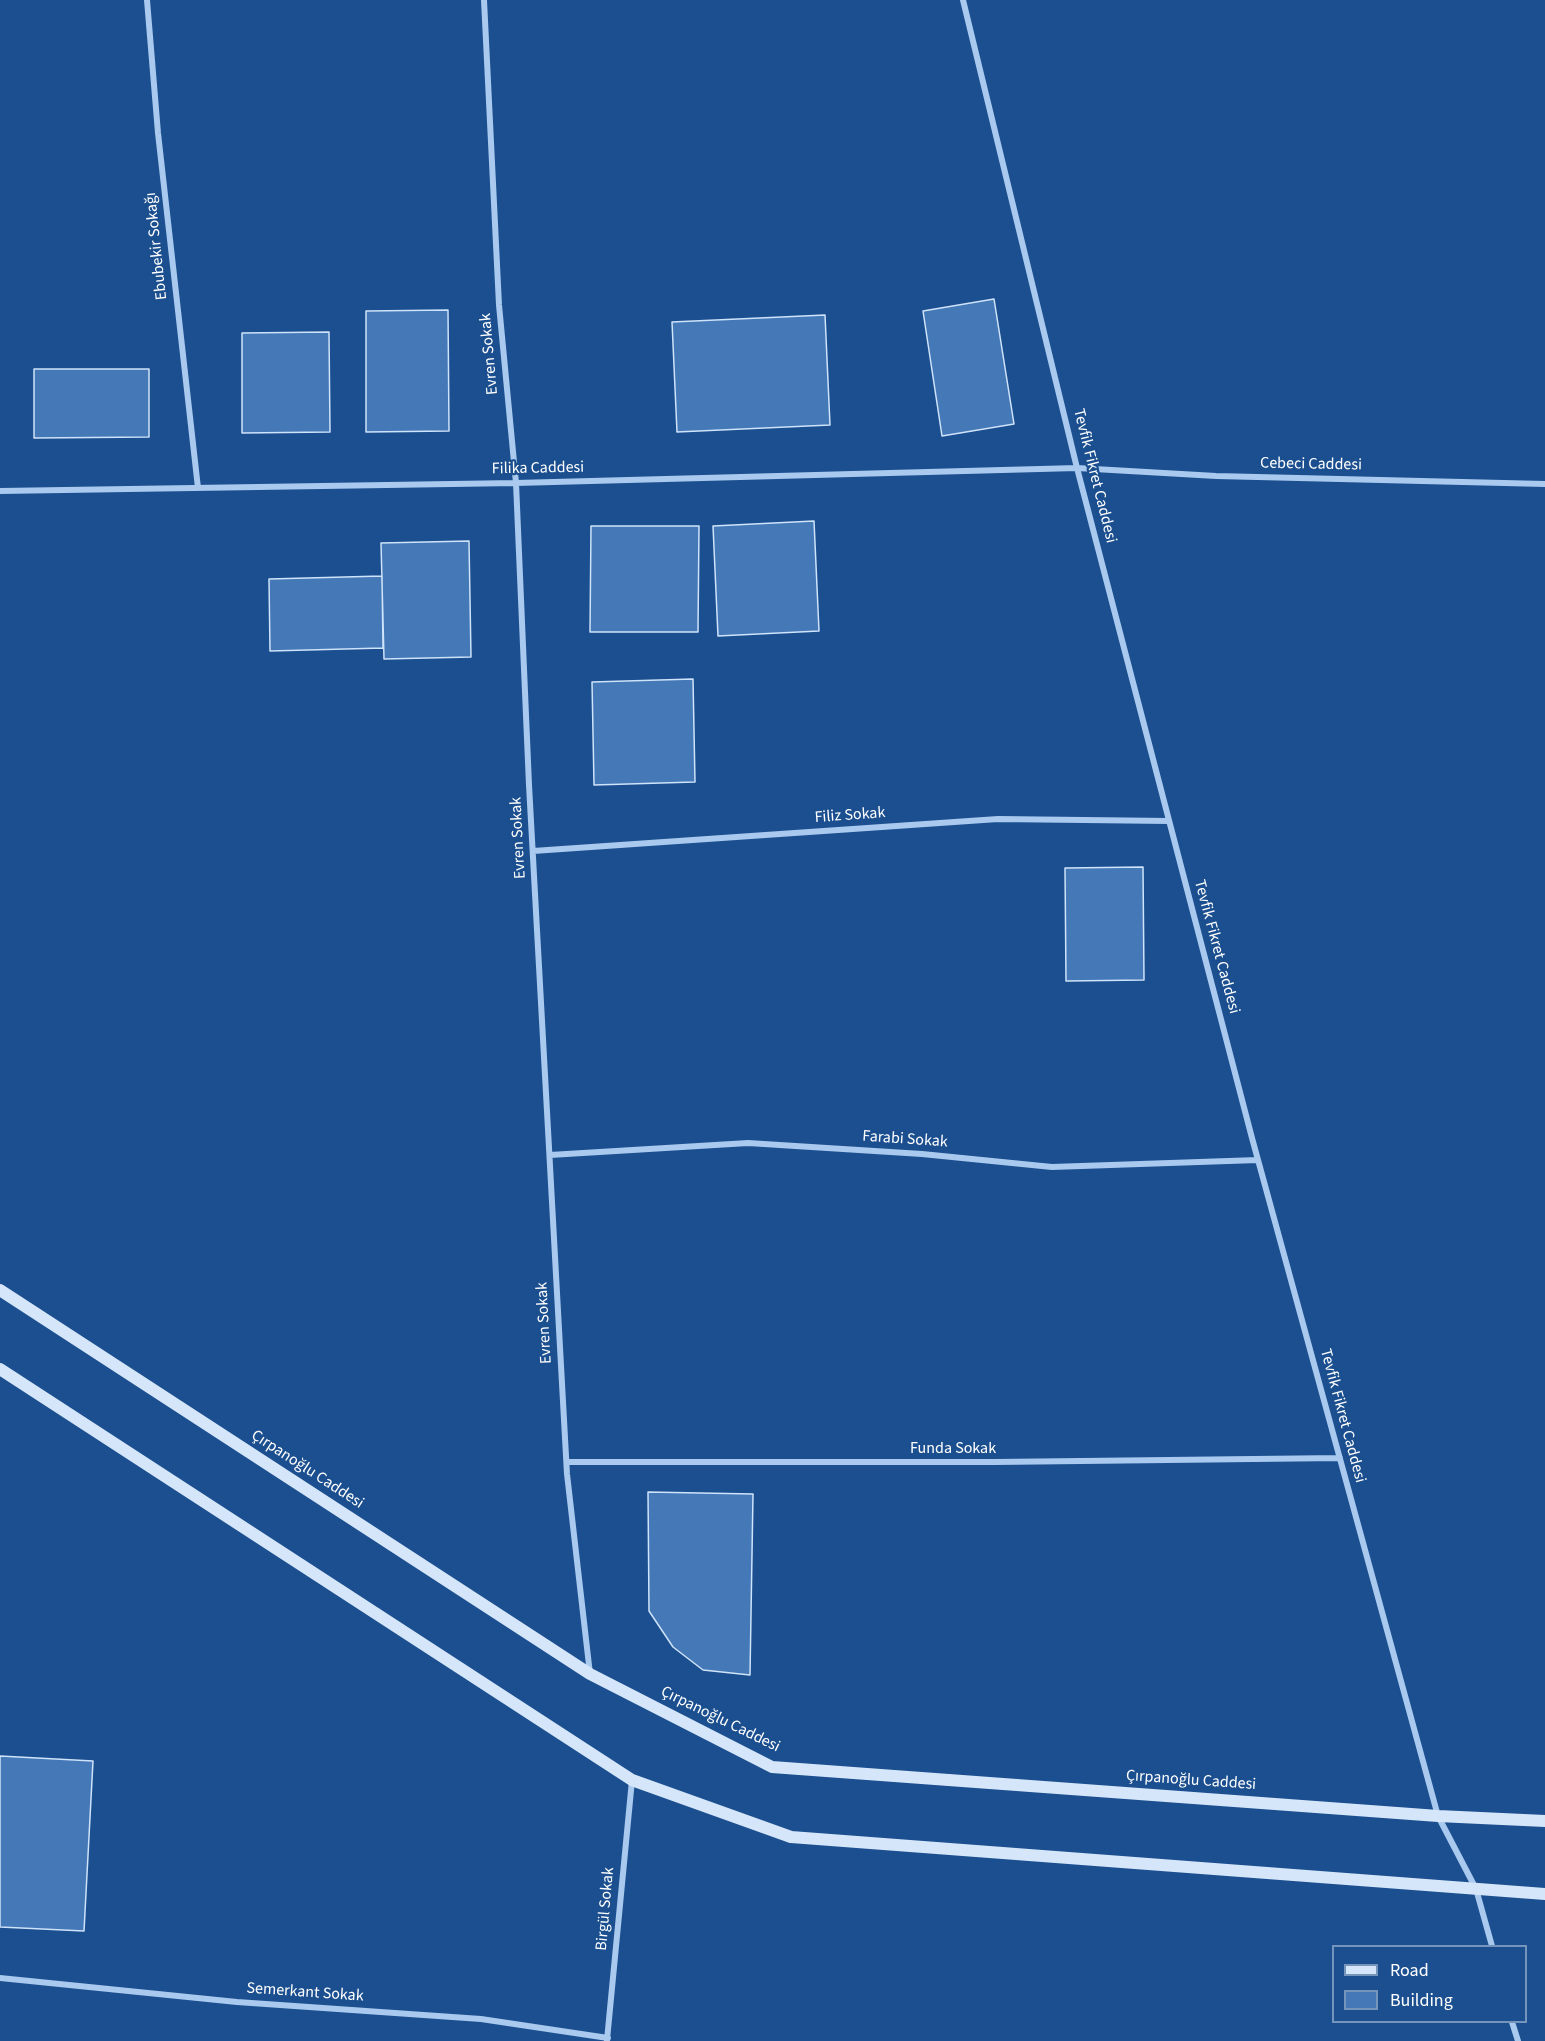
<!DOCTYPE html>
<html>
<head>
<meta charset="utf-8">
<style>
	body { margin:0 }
	#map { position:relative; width:1545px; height:2041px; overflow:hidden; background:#1b4f8f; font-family:"Source Sans 3",sans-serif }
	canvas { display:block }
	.legend { position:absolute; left:1332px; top:1945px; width:195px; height:78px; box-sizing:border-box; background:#1b4f8f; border:2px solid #7695bc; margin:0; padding:8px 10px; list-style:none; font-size:18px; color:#fff }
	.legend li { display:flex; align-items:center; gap:12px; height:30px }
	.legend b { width:30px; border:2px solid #7695bc }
</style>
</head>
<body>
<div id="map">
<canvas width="1545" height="2041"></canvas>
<ul class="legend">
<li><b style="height:8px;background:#d6e6fa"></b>Road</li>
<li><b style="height:16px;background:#4478b7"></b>Building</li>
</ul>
</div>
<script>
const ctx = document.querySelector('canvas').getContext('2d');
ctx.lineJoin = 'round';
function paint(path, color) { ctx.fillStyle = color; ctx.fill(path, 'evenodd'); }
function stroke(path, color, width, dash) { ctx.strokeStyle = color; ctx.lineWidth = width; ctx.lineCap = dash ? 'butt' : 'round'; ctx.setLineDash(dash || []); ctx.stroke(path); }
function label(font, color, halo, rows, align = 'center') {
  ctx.font = font + ' "Source Sans 3",sans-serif'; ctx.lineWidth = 4.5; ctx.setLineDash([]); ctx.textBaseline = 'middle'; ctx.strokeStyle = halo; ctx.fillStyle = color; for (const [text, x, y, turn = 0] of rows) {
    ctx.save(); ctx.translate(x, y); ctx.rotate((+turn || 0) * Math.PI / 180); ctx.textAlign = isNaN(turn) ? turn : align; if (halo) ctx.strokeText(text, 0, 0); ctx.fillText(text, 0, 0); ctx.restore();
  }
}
const building = new Path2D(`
	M 994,299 L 1014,424 L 942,436 L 923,311 Z
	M 448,310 L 449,431 L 366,432 L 366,311 Z
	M 825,315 L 830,425 L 677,432 L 672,322 Z
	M 329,332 L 330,432 L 242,433 L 242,333 Z
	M 34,369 L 149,369 L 149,437 L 34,438 Z
	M 814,521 L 819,631 L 718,636 L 713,526 Z
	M 591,526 L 699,526 L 698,632 L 590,632 Z
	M 469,541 L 471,657 L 384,659 L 381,543 Z
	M 382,576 L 383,648 L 270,651 L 269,579 Z
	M 693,679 L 695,782 L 594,785 L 592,682 Z
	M 1143,867 L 1144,980 L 1066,981 L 1065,868 Z
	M 648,1492 L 753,1494 L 750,1675 L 703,1670 L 673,1647 L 649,1611 Z
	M 0,1756 L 93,1761 L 84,1931 L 0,1927 Z`);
paint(building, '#4478b7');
stroke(building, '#cfe3fa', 1.5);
stroke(new Path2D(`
	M 147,0 L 158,133 L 198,488
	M 484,0 L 499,305 L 516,483 L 529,785 L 567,1474 L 590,1674
	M 963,0 L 1077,468 L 1252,1138 L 1438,1816 L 1476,1889 L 1492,1946
	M 0,491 L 516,483 L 1077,468 L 1216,476 L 1545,484
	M 533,851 L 998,819 L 1169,821
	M 550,1155 L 748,1143 L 922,1154 L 1052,1167 L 1258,1160
	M 567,1462 L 995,1462 L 1340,1458
	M 0,1978 L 237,2002 L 481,2019 L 608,2038
	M 1512,2022 L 1518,2041
	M 607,2040 L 632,1780`), '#a9c9ee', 6);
stroke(new Path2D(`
	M 0,1290 L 590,1674 L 772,1767 L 1438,1816 L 1545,1821
	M 0,1369 L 632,1780 L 791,1837 L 1545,1894`), '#d6e6fa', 12);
label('16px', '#fff', '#1b4f8f', [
	["Ebubekir Sokağı",157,246,-96],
	["Evren Sokak",490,354,-95],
	["Cebeci Caddesi",1311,465,1],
	["Filika Caddesi",538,469,-1],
	["Tevfik Fikret Caddesi",1094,476,76],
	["Filiz Sokak",850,816,-4],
	["Evren Sokak",519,838,-93],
	["Tevfik Fikret Caddesi",1216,947,75],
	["Farabi Sokak",905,1140,4],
	["Evren Sokak",545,1323,-93],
	["Tevfik Fikret Caddesi",1342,1416,75],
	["Funda Sokak",953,1449],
	["Çırpanoğlu Caddesi",307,1470,33],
	["Çırpanoğlu Caddesi",720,1720,26],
	["Çırpanoğlu Caddesi",1191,1781,4],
	["Birgül Sokak",606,1909,-85],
	["Semerkant Sokak",305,1993,4]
]);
</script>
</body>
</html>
